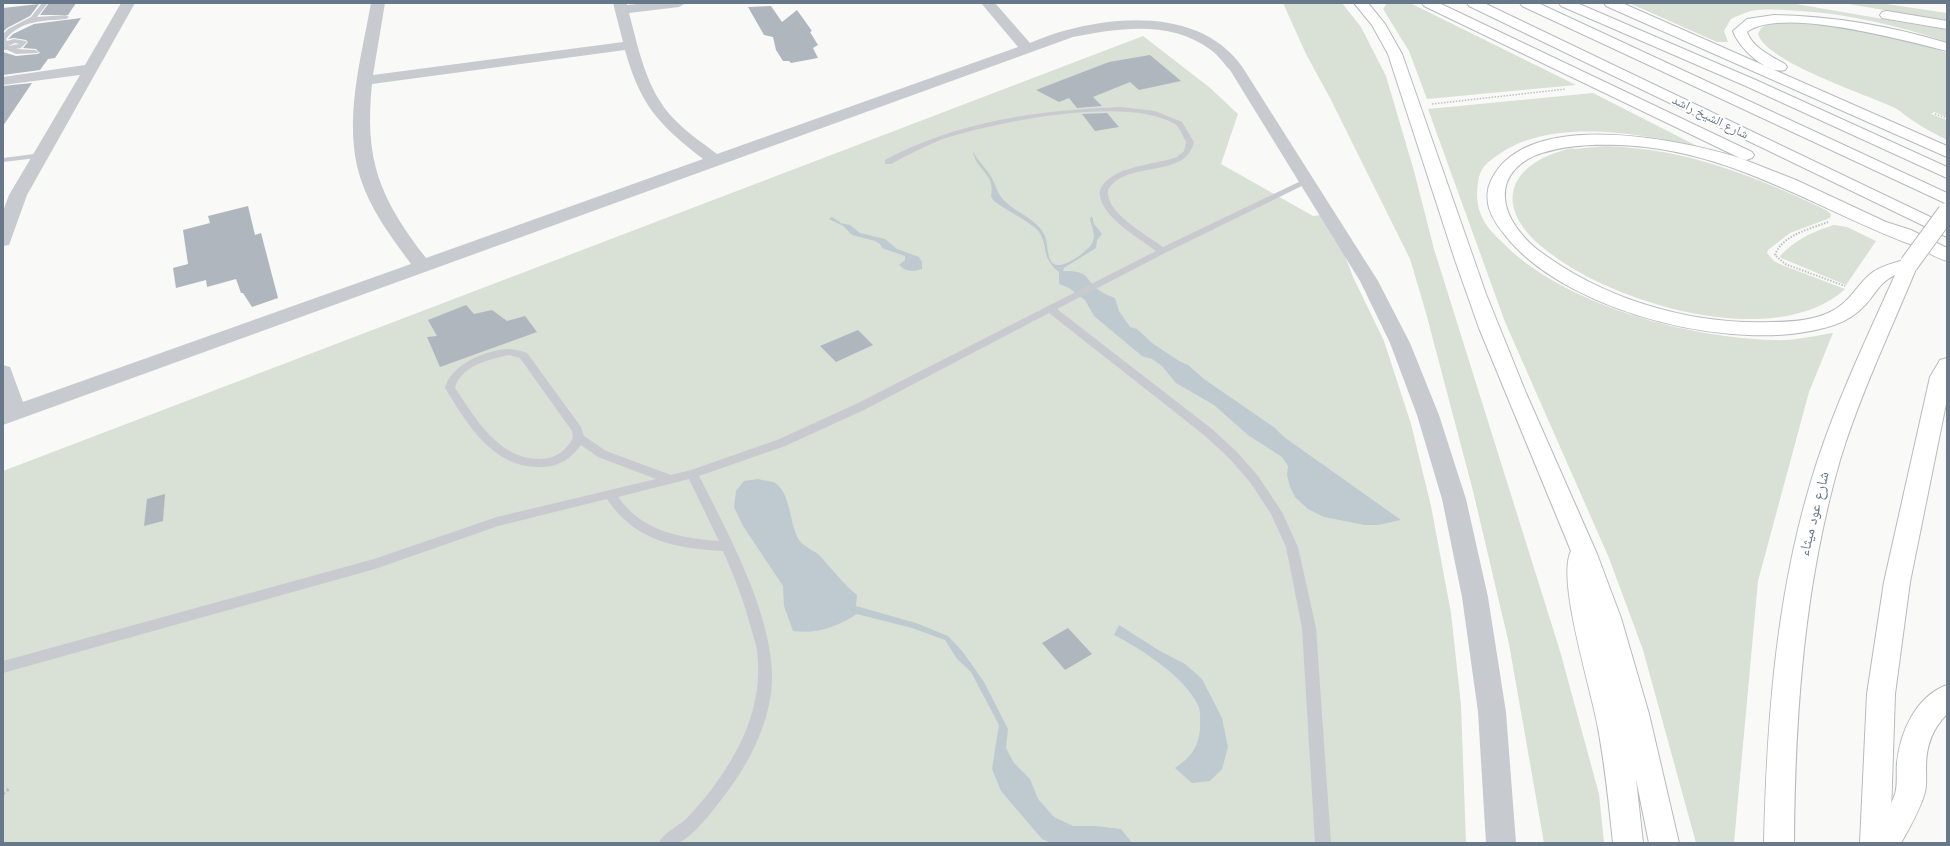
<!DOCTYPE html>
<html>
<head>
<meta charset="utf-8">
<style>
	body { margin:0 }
	#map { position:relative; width:1950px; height:846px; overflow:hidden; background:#f9faf7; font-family:Jost,sans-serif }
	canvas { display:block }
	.frame { position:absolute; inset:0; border:4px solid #66788a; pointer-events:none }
</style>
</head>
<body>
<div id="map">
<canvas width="1950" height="846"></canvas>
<div class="frame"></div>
</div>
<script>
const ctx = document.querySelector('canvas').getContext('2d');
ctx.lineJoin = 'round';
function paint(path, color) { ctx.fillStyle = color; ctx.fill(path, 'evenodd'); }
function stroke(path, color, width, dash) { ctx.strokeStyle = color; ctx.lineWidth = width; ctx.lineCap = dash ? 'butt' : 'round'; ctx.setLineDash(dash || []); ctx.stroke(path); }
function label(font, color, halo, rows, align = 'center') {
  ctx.font = font + ' Jost,"Noto Naskh Arabic",sans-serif'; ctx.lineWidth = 4; ctx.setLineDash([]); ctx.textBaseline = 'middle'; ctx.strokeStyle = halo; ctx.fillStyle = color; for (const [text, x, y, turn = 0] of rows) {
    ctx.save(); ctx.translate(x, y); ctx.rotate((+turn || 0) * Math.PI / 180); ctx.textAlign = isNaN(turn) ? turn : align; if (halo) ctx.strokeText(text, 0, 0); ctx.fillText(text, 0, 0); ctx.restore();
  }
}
paint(new Path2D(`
	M 1283,3 L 1342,3 L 1361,27 L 1386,76 L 1414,171 L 1434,249 L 1560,651 L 1599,794 L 1604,843 L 1544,843 L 1509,644 L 1473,491 L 1426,313 L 1410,259 L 1330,98 L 1306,54 Z
	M 1386,3 L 1410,3 L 1576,85 L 1427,99 L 1409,51 L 1383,9 L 1386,5 Z
	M 1629,3 L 1790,3 L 1947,30 L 1947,42 C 1899,26 1850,14 1800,11 C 1783,10 1767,8 1751,11 C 1744,13 1737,16 1731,19 L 1724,31 L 1728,42 L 1717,42 Z
	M 1843,3 L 1880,3 L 1947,13 L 1947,21 Z
	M 1819,21 L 1922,44 L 1947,53 L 1947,117 L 1934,112 L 1931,114 L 1947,120 L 1947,140 C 1936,134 1925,129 1915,122 C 1908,118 1902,112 1895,108 C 1868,95 1766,62 1758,34 L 1761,28 L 1770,23 Z
	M 1143,36 L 1209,87 L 1238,114 L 1221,164 L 1313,216 L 1322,215 L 1340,242 L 1353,277 L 1384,341 L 1411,424 L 1431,506 L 1451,613 L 1461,705 L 1466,843 L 3,843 L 3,471 Z
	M 1593,93 L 1699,147 C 1641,133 1549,117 1498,155 C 1489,161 1482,166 1479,177 C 1476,190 1476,207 1483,219 C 1487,228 1496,236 1502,242 C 1563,305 1688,338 1774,340 C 1793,341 1814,336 1833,333 L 1809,392 L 1758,581 L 1734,843 L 1696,843 L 1643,650 L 1609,558 L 1505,322 L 1428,109 Z
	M 1605,146 C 1688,149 1752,175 1826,210 L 1831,214 L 1830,218 L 1790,233 L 1768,250 L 1767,253 L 1774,261 L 1782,265 L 1845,289 C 1775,353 1611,303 1546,250 C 1491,207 1507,163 1572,148 L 1574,149 Z
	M 1834,225 L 1847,227 L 1876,241 L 1846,285 L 1781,258 L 1780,256 C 1795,240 1813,231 1834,225 Z`), '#d9e0d6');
paint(new Path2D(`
	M 973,151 C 977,160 985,167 990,175 C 997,186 996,194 1007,203 C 1019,214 1036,219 1044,234 C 1049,243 1046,259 1054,264 C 1062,270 1091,250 1093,241 C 1096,233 1091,227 1090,218 L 1092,216 L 1094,224 L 1102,234 L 1097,240 L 1096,248 L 1064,268 L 1063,271 C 1091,271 1082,277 1100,291 C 1104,294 1110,296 1115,298 L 1119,311 L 1130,327 L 1137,329 L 1152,343 L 1179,361 L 1188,365 L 1204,379 L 1275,428 L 1284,437 L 1401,520 L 1378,525 L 1365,525 L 1324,517 L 1308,509 L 1295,497 L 1290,487 L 1287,475 L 1288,466 L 1282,457 L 1248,435 L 1214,405 L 1176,383 L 1162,366 L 1152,359 L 1142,356 L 1094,316 L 1085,300 L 1069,288 L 1059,284 L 1059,272 C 1040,257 1049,247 1039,232 C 1032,222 1004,210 993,200 L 991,196 C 996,173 975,170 973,151 Z
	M 832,217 L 841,223 L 850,225 L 860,233 L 885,239 L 897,249 L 919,257 L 922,262 L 922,269 C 912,272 906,272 899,265 L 905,260 L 905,256 L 882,248 L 880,244 L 875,241 L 852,235 L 843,226 L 829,219 Z
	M 758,479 C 762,480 768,481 773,482 C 791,490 789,524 799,540 C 805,548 815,550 821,557 C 833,570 843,584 857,595 L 856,606 L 916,623 L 948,636 L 963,652 L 984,682 L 1008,729 L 1006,748 L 1014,763 L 1030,779 L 1038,799 L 1054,817 L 1073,826 L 1096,826 L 1121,829 L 1132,843 L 1051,843 L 1042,839 L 1001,791 L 992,769 L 999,725 L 971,672 L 957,659 L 945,640 L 912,628 L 857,614 C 836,627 818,634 793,631 L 784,606 L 783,586 L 743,526 L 734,507 L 736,491 L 744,481 Z
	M 1119,625 L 1160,651 L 1185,664 L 1202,679 L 1222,718 L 1228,747 L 1222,769 L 1210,781 L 1192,783 L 1175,768 C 1191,757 1198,748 1200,729 C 1200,722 1201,711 1198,705 C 1184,676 1141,649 1114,635 Z`), '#bfcad0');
paint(new Path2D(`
	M 49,3 L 76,3 L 68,15 L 40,15 Z
	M 39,4 L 30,16 L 7,28 L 3,32 L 3,8 Z
	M 771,6 L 782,22 L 797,10 L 812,31 L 810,32 L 818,45 L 813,48 L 818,58 L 791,63 L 789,61 L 783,61 L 776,50 L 773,37 L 764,35 L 748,7 Z
	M 81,18 L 55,58 L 48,59 L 40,70 L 3,75 L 3,52 L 16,56 L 37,54 L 40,53 L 36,49 L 23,48 L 28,42 L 26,40 L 14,38 L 8,39 L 13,34 L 34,24 Z
	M 1150,55 L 1181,81 L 1139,90 L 1130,82 L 1093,97 L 1102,106 L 1077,108 L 1069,98 L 1059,102 L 1036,90 L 1109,62 Z
	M 32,83 L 3,126 L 3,86 Z
	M 1107,113 L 1119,127 L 1095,131 L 1082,114 Z
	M 248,206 L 255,235 L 261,233 L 278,298 L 252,307 L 243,293 L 241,293 L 236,279 L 207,287 L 206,280 L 176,288 L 173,268 L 188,264 L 183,230 L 210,223 L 208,216 Z
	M 466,305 L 474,314 L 492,310 L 507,321 L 525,316 L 537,332 L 440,367 L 427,337 L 437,336 L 428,320 Z
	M 858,330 L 873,345 L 836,362 L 820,346 Z
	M 165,494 L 163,521 L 144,526 L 147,499 Z
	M 1068,628 L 1092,654 L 1065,670 L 1042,643 Z`), '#afb6be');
const trunk = new Path2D(`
	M 1354,3 L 1368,3 L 1385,24 L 1402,54 L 1486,294 L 1526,393 L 1597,554 L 1621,618 L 1649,714 L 1679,843 L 1649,843 L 1636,779 L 1643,843 L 1613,843 C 1609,804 1605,766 1598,728 C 1592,691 1556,580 1571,551 L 1479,328 L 1455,260 L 1388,54 L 1372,25 Z
	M 1422,3 L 1439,3 L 1752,152 L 1754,155 L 1752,158 L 1746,160 L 1740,158 L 1796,180 L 1886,222 L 1911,230 L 1947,248 L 1947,261 C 1933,257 1921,248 1907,243 C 1809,205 1728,149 1619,145 C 1593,144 1567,145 1542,153 C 1522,159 1503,175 1505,198 C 1506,218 1523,238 1538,250 C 1603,299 1689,325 1771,322 C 1790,322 1810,321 1828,313 C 1848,304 1853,291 1867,277 C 1875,269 1886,265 1897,262 C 1904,260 1909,258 1916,260 L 1918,264 C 1892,328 1860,394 1840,460 C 1804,585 1795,714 1794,843 L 1764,843 C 1767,713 1777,583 1818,459 C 1839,396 1868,335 1895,275 C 1880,282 1876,293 1866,304 C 1857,314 1846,321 1834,325 C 1742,356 1572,314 1509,240 C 1501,230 1493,221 1489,208 C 1485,192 1489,181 1498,169 C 1543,111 1681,140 1740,158 L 1424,6 Z
	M 1559,3 L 1577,3 L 1758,81 L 1947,167 L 1947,178 L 1748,87 L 1561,6 Z
	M 1604,3 L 1622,3 L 1947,146 L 1947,157 L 1606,6 Z
	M 1887,11 L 1947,21 L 1947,29 L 1882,18 L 1880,15 L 1882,12 Z
	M 1774,15 C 1832,16 1891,26 1947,43 L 1947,51 C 1905,41 1782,6 1747,32 C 1753,48 1771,56 1785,64 L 1787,67 L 1785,70 C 1767,75 1738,47 1733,31 L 1747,19 Z
	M 1947,358 L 1947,399 L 1910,582 L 1895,694 L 1890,843 L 1860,843 L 1867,694 L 1884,582 L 1930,377 L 1940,360 Z`);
const motorway = new Path2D(`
	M 1467,3 L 1484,3 L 1947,225 L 1947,237 L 1469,6 Z
	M 1520,3 L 1538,3 L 1947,193 L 1947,204 L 1522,6 Z
	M 1947,685 L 1947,714 C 1932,729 1926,746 1926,767 C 1926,776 1927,784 1925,792 C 1920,810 1910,827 1901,843 L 1870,843 C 1877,826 1889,811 1895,794 C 1898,784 1896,773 1897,763 C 1900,732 1916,696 1947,685 Z`);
stroke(trunk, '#b7bbbf', 2);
stroke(motorway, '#b7bbbf', 2);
stroke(new Path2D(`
	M 1432,104 L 1566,89
	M 1935,114 L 1947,118`), '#bec1c4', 1.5, [1.5, 1.5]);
stroke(new Path2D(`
	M 1828,222 C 1810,229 1782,235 1775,255 L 1785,264 L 1845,286`), '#bec1c4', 2, [1.5, 1.5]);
stroke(new Path2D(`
	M 3,794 L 10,788`), '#bec1c4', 3, [2.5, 2.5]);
paint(new Path2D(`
	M 42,3 L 48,3 L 37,17 L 66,15 L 69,17 L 66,19 C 44,21 21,20 6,39 L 7,41 L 14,39 L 26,41 L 27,42 L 21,48 L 16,49 L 35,50 L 39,52 L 37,53 L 16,54 L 7,50 L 3,50 L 3,34 L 8,29 L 31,17 ZM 15,43 L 19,44 L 8,46 Z
	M 1121,107 L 1155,111 L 1182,122 L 1194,142 C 1185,180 1127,159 1108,190 C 1105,213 1147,235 1163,247 L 1305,179 L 1311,179 L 1312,181 L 1165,253 L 1057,309 L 1212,429 L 1237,452 L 1258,476 L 1282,512 L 1298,547 L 1316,628 L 1331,843 L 1315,843 L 1302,628 L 1286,547 L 1271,514 L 1250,482 L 1229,458 L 1204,435 L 1049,313 L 864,410 L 785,446 L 699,476 C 727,531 771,612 772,674 C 773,717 750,763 724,796 C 716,807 690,841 677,843 C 672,844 665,843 659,843 C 664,832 677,827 686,819 C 694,811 701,802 708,794 C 740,753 764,705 757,651 C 756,643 753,635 751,628 C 744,601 734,576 723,551 C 675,548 636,542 607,499 L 498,526 L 375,569 L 3,673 L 3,661 L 374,559 L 497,517 L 656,479 L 598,457 L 581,445 C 572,458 558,467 542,467 C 493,469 468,425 445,388 C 450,365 486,350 508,349 C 514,349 521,351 527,353 L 581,427 L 584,436 L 606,451 L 671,475 L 691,470 L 777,440 L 856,404 L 1156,251 C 1139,238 1096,214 1100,190 C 1110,166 1155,165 1177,157 L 1184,151 L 1186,142 C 1183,137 1180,127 1175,124 C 1127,95 995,122 943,139 C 925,146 908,155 891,164 L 885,164 L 885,160 C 957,121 1040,110 1121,107 ZM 509,355 L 520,358 L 572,431 L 573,438 C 567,450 555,459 541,459 C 499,460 476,419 455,388 C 460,366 490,359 509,355 ZM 689,479 L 719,541 C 679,538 642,531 618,497 Z
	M 42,153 L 46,155 L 45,157 L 3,162 L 3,158 Z`), '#c7cbcf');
paint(new Path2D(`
	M 121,3 L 135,3 L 27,195 L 9,245 L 3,246 L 3,211 L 9,195 L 80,75 L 3,85 L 3,77 L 85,65 Z
	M 371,3 L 385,3 L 373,75 L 623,42 L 613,3 L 627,3 L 627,5 L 647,3 L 686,3 L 679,7 L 629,13 C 639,50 646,90 674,119 C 687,133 703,143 717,154 L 1018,47 L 981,3 L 995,3 L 1030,43 C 1042,38 1055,33 1067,30 C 1126,14 1205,12 1243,68 L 1378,281 L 1410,343 L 1439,415 L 1466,499 L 1488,597 L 1506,712 L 1516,843 L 1486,843 L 1478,712 L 1462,597 L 1442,499 L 1417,415 L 1390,343 L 1360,281 L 1230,70 C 1224,64 1219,56 1211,50 C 1171,20 1119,28 1073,37 L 3,425 L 3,365 L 10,367 L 23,402 L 411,264 C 391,237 370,209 360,177 C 343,121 361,59 371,3 ZM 625,50 C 640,105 659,125 703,159 L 426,258 C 380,199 364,160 372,84 Z`), '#c7cbcf');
paint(trunk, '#fff');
paint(motorway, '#fff');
const trunkBridge = new Path2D(`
	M 1909,264 L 1947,212`);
stroke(trunkBridge, '#b7bbbf', 20, []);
stroke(trunkBridge, '#fff', 18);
label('13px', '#66788a', '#fff', [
	["شارع الشيخ راشد",1710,118,26]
]);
label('15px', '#66788a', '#fff', [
	["شارع عود ميثاء",1815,514,-76]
]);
</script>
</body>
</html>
